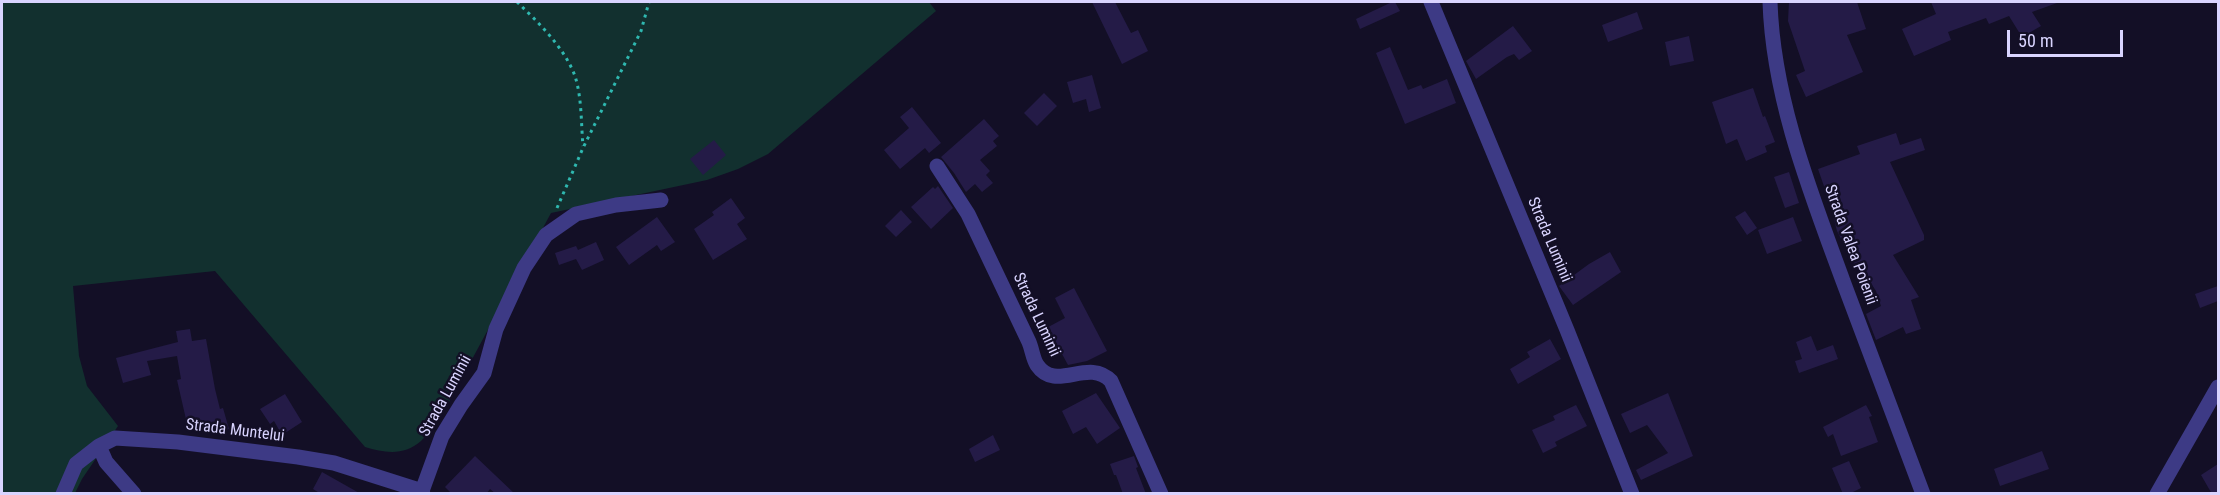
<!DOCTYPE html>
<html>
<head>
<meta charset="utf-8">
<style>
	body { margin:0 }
	#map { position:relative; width:2220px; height:495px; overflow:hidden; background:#130f26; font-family:"Roboto Condensed",sans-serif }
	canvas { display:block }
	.frame { position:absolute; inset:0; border:3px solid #d9d4ff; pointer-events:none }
	.scale { position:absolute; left:2007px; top:30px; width:116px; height:27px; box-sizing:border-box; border:3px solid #d9d4ff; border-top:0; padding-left:8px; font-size:18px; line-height:21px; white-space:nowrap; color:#d9d4ff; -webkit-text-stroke:4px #130f26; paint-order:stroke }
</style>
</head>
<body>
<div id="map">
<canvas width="2220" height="495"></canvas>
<div class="frame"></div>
<div class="scale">50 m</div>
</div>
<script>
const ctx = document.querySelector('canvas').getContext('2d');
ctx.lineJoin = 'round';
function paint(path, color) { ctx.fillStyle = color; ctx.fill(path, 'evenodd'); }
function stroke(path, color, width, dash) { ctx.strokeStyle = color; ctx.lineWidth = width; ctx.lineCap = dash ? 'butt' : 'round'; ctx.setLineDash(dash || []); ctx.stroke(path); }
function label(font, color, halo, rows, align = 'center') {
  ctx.font = font + ' "Roboto Condensed",sans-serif'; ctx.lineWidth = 5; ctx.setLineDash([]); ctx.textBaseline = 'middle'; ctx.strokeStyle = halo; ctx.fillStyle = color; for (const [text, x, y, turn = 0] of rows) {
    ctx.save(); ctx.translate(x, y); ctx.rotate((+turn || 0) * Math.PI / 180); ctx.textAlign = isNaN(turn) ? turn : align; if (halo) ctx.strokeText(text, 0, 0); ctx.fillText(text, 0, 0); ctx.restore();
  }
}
paint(new Path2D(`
	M 2,2 L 929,2 L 936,11 L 768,154 L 738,169 L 707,180 L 551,213 C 524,263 497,313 470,363 C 457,387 441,422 421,441 C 404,456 385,453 365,447 L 215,271 L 73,286 L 79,356 L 87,386 L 118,426 L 82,479 L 75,493 L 2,494 Z`), '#12302f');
paint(new Path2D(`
	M 1092,2 L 1115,2 L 1131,33 L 1138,30 L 1148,51 L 1122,64 Z
	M 1392,2 L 1395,2 L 1400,11 L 1360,29 L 1356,19 Z
	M 1789,2 L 1857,2 L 1866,29 L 1847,35 L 1863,72 L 1806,97 L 1796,75 L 1805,71 L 1788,21 Z
	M 1931,2 L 2057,2 L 2057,3 L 2032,12 L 2041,26 L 2022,37 L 2009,16 L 1989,24 L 1986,18 L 1948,32 L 1951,40 L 1914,56 L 1902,29 L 1936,14 Z
	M 1637,12 L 1643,29 L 1608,42 L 1602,25 Z
	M 1513,26 L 1532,51 L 1519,60 L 1514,54 L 1507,57 L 1476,79 L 1466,61 Z
	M 1689,36 L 1694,61 L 1670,66 L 1665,42 Z
	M 1390,47 L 1408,90 L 1421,85 L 1423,89 L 1447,79 L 1456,103 L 1405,124 L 1376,53 Z
	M 1092,75 L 1101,108 L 1089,112 L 1086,99 L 1073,103 L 1067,82 Z
	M 1753,88 L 1763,117 L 1765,116 L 1775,142 L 1765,146 L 1767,152 L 1746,161 L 1737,139 L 1726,144 L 1712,102 Z
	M 1044,93 L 1057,106 L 1037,126 L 1024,113 Z
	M 912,107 L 941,143 L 929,153 L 925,148 L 900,169 L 884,150 L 909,128 L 900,117 Z
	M 984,119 L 999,136 L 993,141 L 997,146 L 980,160 L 990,171 L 986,175 L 993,183 L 982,192 L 975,184 L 966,192 L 954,173 L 941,157 Z
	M 1896,133 L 1900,145 L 1921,138 L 1925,150 L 1890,162 L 1924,235 L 1924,240 L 1893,255 L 1919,297 L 1911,300 L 1921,329 L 1906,334 L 1903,327 L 1876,340 L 1866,314 L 1881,306 L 1876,291 L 1860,266 L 1856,268 L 1837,231 L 1833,216 L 1834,215 L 1818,169 L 1860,154 L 1857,146 Z
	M 714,140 L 726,155 L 703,175 L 690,159 Z
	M 1789,172 L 1799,203 L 1785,208 L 1774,177 Z
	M 938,186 L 953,208 L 931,229 L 911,207 L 933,187 L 935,189 Z
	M 731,198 L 745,218 L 737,224 L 747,239 L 713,260 L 694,229 L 714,215 L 712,212 Z
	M 901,210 L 912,222 L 896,237 L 885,226 Z
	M 1745,211 L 1757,228 L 1747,235 L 1735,217 Z
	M 657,217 L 675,242 L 661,251 L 657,245 L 629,265 L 616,247 Z
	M 1793,217 L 1802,241 L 1767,254 L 1758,230 Z
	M 596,242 L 604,260 L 582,270 L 576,259 L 559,265 L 555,253 L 576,246 L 578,250 Z
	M 1610,252 L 1621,272 L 1573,305 L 1559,286 L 1589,264 Z
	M 2218,286 L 2218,301 L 2200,308 L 2195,294 Z
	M 1074,288 L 1107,351 L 1087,361 L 1068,365 L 1056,343 L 1047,348 L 1039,332 L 1065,318 L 1055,298 Z
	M 190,329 L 192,341 L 206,339 L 215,389 L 220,409 L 223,408 L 229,429 L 210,434 L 208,424 L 188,428 L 177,380 L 181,379 L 177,356 L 147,361 L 151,375 L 123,383 L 116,358 L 178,342 L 176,331 Z
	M 1811,336 L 1817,351 L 1833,345 L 1838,359 L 1799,373 L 1795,361 L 1802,359 L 1796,342 Z
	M 1550,339 L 1561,359 L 1518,384 L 1510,369 L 1530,357 L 1527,352 Z
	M 1096,393 L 1120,428 L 1097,444 L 1086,427 L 1073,434 L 1062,411 Z
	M 1668,393 L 1693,456 L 1641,480 L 1636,470 L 1668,453 L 1647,425 L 1630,433 L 1621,414 Z
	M 285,394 L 302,422 L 282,435 L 274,421 L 270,424 L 260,409 Z
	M 1576,405 L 1587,426 L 1555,442 L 1557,446 L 1543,453 L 1532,430 L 1555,420 L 1553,416 Z
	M 1866,405 L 1872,416 L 1869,417 L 1878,442 L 1841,456 L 1833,434 L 1828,437 L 1823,427 Z
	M 993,435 L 1000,450 L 975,462 L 969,449 Z
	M 2042,451 L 2049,469 L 2000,486 L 1994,469 Z
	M 475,456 L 515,494 L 496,494 L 490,489 L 486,494 L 452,494 L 445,487 Z
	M 1134,456 L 1138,467 L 1136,468 L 1146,494 L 1123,494 L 1116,475 L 1114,475 L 1110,464 Z
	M 1849,461 L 1861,488 L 1849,494 L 1843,494 L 1832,468 Z
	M 2218,464 L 2218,494 L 2212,494 L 2201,475 Z
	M 322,472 L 361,494 L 321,494 L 313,489 Z`), '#241b47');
stroke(new Path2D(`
	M 517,2 C 538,22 564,47 575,76 C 582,98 581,124 583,146
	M 557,208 L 583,148 L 641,31 L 649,2`), '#2fb8b0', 3, [3, 4.5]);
stroke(new Path2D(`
	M 1431,2 L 1567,330 L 1632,494
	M 1770,2 C 1773,98 1810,191 1843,281 C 1870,352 1897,423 1923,494
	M 937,166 L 968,214 L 1029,342 C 1032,349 1033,359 1037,365 C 1056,393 1088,357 1111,381 L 1161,494
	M 63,494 L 76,464 L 99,446
	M 134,494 L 106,462 L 99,446 L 115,438 L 178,442 L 298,457 L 334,463 L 422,491
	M 423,494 L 422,491 L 442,436 L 461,405 L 484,373 L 496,329 L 524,268 L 546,235 L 576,214 L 616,205 L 661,200
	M 2157,494 L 2218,387`), '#3d3a85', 15);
label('16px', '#d9d4ff', '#130f26', [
	["Strada Luminii",1549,240,67],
	["Strada Valea Poienii",1850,245,70],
	["Strada Luminii",1036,315,65],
	["Strada Luminii",446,396,-61],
	["Strada Muntelui",235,431,7]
]);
</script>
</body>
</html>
